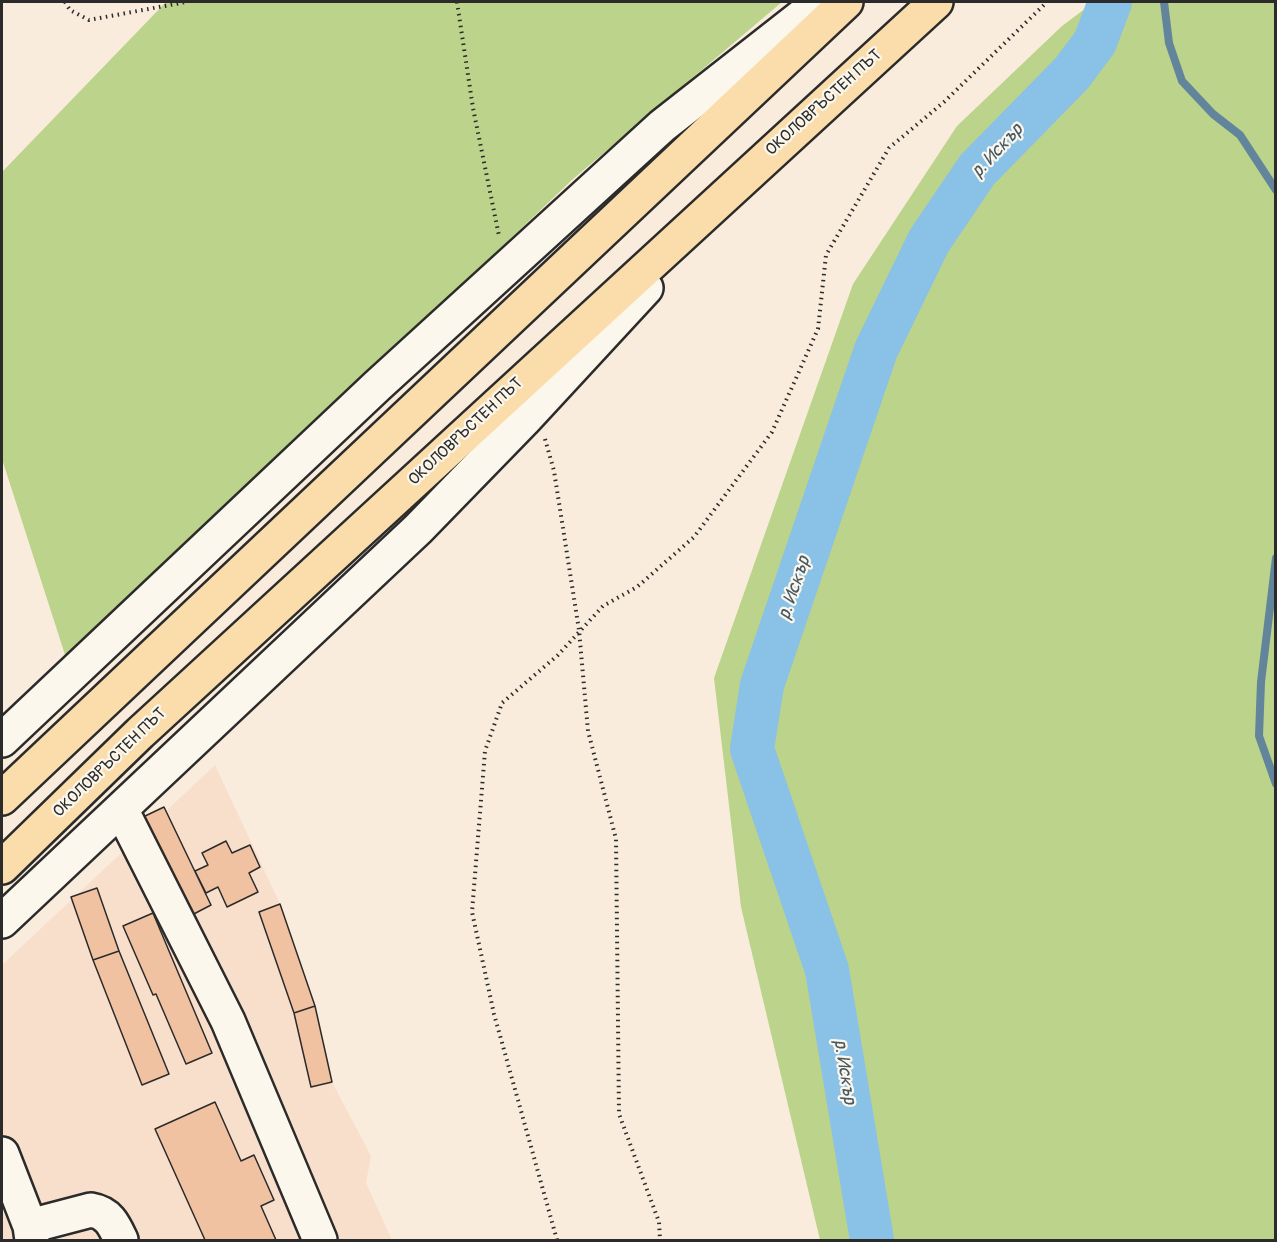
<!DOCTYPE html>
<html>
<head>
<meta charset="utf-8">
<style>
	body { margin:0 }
	#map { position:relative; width:1277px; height:1242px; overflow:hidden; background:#f9ecdd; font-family:Pangolin,sans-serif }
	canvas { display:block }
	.frame { position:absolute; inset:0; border:3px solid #2b2b2b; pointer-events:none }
</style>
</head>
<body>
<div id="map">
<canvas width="1277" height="1242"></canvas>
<div class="frame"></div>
</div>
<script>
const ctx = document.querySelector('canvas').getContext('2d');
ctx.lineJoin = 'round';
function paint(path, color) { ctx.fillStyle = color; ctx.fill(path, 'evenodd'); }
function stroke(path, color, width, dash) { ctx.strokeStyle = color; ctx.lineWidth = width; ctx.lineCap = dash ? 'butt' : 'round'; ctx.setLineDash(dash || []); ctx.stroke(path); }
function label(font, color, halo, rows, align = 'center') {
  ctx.font = font + ' Pangolin,sans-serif'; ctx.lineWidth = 4.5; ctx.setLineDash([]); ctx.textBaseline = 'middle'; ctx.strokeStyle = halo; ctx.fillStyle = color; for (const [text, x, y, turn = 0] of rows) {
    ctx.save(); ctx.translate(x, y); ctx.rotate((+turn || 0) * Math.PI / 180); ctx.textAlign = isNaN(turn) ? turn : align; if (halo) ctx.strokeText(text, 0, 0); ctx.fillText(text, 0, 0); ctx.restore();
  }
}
paint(new Path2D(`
	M 215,765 L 280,904 L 315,1006 L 332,1082 L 371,1156 L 366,1183 L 392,1240 L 2,1240 L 2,965 Z`), '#f7dfcb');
paint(new Path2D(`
	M 166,2 L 782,2 L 573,179 L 67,661 L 2,459 L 2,172 Z
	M 1094,2 L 1275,2 L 1275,1240 L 820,1240 L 741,907 L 714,678 L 853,284 L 957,126 L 1062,26 Z`), '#bbd38a');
stroke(new Path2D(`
	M 1092,2 L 1091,17 L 1095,42
	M 1164,2 L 1169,43 L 1182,81 L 1213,114 L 1240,135 L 1276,190
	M 1276,558 L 1261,682 L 1259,736 L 1276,784`), '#63859c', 8);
stroke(new Path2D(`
	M 872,1240 L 827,970 L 752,749 L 762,685 L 876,350 L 929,241 L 977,170 L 1072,73 L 1095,42 L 1110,2`), '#89c1e7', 44);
const building = new Path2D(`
	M 164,807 L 211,905 L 190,916 L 143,817 Z
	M 226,841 L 232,853 L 250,845 L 260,867 L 249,873 L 258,892 L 227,907 L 218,887 L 206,893 L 195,871 L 208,865 L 202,853 Z
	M 97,888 L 119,951 L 93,960 L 71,897 Z
	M 280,904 L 315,1006 L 294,1013 L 259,912 Z
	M 153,913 L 212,1053 L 186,1064 L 156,994 L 153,995 L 123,926 Z
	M 119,951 L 169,1074 L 142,1085 L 93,960 Z
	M 315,1006 L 332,1082 L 311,1087 L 294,1013 Z
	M 215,1102 L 241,1161 L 254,1155 L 274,1200 L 261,1206 L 276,1240 L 205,1240 L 155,1129 Z`);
paint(building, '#f1c2a1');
stroke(building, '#2b2b2b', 1.5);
const minor = new Path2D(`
	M 2,740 L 377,386 L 662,126 L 820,2
	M 121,809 L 228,1021 L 320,1240
	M 2,921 L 418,529 L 524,420 L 646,288
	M 2,1154 L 30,1226 L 32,1240
	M 30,1226 L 91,1210 C 109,1213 114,1225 121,1240`);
const highway = new Path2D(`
	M 2,798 L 846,2
	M 2,867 L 140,733 L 936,2`);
stroke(minor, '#2b2b2b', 38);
stroke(highway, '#2b2b2b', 38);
stroke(new Path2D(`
	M 65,2 L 70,10 L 89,20 L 186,2
	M 457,2 L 473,108 L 499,236
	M 545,439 L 554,471 L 579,630 L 588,731 L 616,839 L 619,1114 L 659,1222 L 660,1240
	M 557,1240 L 494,1014 L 472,912 L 485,751 L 502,703 L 558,655 L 603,606 L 637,587 L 694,537 L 772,432 L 818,329 L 826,255 L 889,148 L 944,102 L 1047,2`), '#2b2b2b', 4, [1.5, 4.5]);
stroke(minor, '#fbf7ec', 33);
stroke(highway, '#fbddab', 33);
label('16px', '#2b2b2b', '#fbf7ec', [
	["ОКОЛОВРЪСТЕН ПЪТ",824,103,-42],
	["ОКОЛОВРЪСТЕН ПЪТ",466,432,-43],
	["ОКОЛОВРЪСТЕН ПЪТ",110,763,-44]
]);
label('italic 18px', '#475863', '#fbf7ec', [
	["р. Искър",998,151,-47],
	["р. Искър",795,588,-71],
	["р. Искър",844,1072,81]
]);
</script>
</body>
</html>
